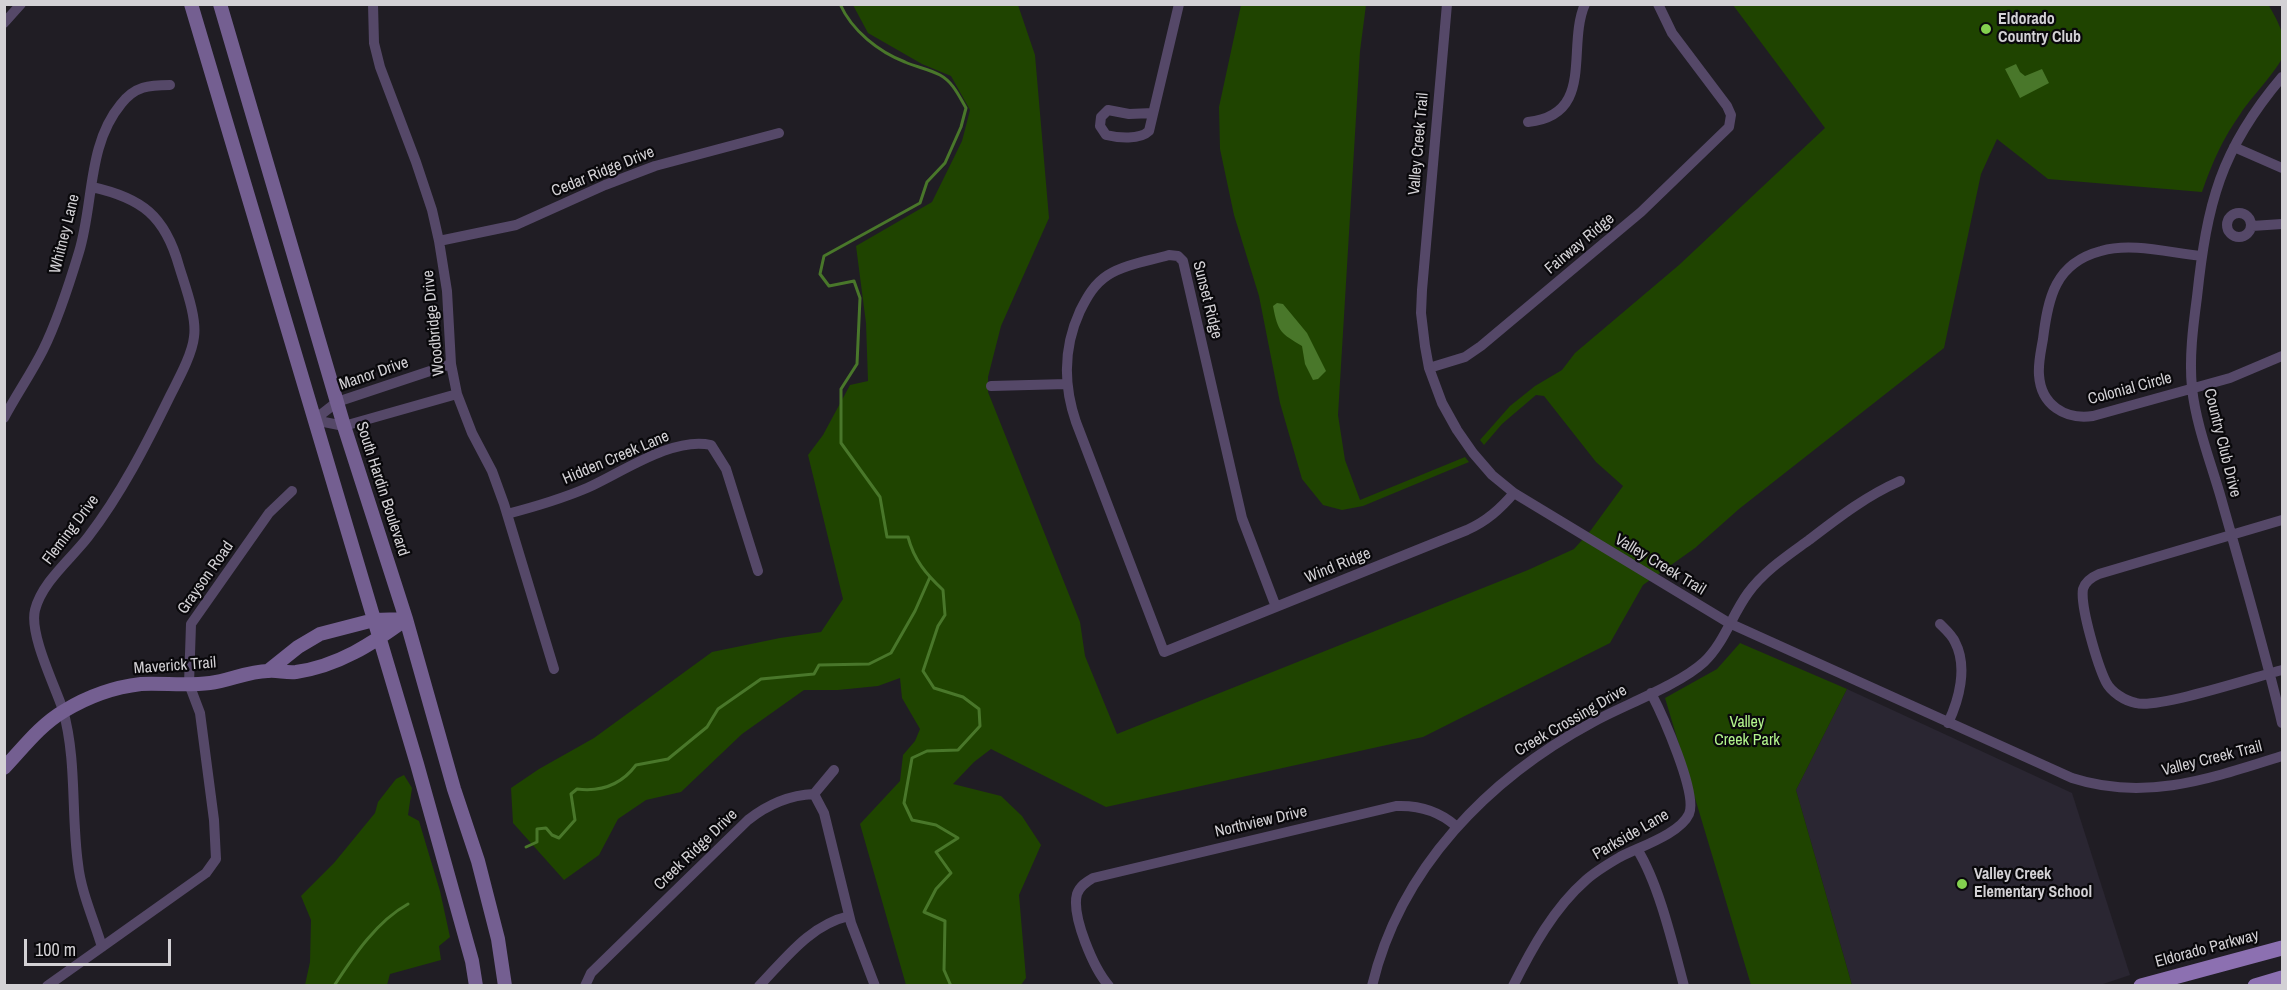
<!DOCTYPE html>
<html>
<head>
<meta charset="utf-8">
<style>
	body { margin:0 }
	#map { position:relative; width:2287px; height:990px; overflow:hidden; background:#201d24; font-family:"Archivo Narrow",sans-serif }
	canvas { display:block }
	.frame { position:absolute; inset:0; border:6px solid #d3d1d5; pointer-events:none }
	.scale { position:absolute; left:24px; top:939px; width:147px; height:27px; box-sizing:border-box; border:3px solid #d3d1d5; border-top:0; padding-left:8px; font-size:18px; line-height:21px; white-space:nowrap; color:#d3d1d5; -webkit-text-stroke:4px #09080b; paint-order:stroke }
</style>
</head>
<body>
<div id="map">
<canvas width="2287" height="990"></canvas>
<div class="frame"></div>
<div class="scale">100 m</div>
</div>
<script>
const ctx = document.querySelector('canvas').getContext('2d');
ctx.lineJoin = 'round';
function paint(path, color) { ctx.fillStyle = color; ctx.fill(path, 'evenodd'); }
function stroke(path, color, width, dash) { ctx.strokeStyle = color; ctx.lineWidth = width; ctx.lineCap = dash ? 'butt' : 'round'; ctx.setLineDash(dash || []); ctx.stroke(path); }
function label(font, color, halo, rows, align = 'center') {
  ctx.font = font + ' "Archivo Narrow",sans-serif'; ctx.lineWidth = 4.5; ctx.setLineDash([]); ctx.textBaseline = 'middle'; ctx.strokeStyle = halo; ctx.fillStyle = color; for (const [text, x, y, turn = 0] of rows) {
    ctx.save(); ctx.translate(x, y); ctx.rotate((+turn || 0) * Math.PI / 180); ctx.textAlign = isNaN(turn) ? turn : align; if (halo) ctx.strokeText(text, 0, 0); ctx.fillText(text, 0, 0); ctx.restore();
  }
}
paint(new Path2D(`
	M 1847,689 L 2072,793 L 2130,975 L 2097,986 L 1852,985 L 1796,790 Z`), '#2a2632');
paint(new Path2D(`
	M 2268,4 C 2278,22 2287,35 2282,57 C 2281,66 2248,101 2241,113 C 2223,138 2212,163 2202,192 L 2048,179 L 1997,139 L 1981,174 L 1944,348 L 1739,509 L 1695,548 L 1643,585 L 1610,643 L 1423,737 L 1106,807 L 991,749 L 974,762 L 953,784 L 1001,796 L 1022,816 L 1041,845 L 1019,895 L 1026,978 L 1021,985 L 906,985 L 860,824 L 900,781 L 903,755 L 915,741 L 920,729 L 902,698 L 900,678 L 878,686 L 838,690 L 804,690 L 742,734 L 681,792 L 646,800 L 618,819 L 599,855 L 564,880 L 513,823 L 511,788 L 539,769 L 594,738 L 712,652 L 780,638 L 821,632 L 843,599 L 808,455 L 823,435 L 850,385 L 868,381 L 866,323 L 856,246 L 932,202 L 962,141 L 970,110 L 951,76 L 922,64 L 868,33 L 853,5 L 1018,5 L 1035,55 L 1049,218 L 1001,326 L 988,377 L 988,392 L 1080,622 L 1085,656 L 1117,734 L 1528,570 L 1574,549 L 1591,530 L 1623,486 L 1596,462 L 1544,396 L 1536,395 L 1502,424 L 1484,445 L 1480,440 L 1510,406 L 1535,386 L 1562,370 L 1575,353 L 1679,265 L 1825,128 L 1733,5 Z
	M 1241,5 L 1366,5 L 1360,51 L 1338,415 L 1345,460 L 1360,500 L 1465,457 L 1469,462 L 1363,506 L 1342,510 L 1323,505 L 1302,479 L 1280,403 L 1259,296 L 1234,215 L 1220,149 L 1219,107 Z
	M 1740,643 L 1847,689 L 1796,790 L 1852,985 L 1751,985 L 1665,698 L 1717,669 Z
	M 404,775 L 412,788 L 408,815 L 419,821 L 440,891 L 450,937 L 439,946 L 441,960 L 390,974 L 387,985 L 305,985 L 310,962 L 311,920 L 301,896 L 334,863 L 375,813 L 378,802 L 396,779 Z`), '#1f4400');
paint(new Path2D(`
	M 2016,64 L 2020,72 L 2025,76 L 2042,69 L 2049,83 L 2020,98 L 2005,69 Z
	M 1277,303 L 1283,304 L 1307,333 L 1326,371 L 1318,379 L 1313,380 L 1305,364 L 1302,346 C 1281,333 1278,333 1273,306 Z`), '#49772a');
stroke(new Path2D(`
	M 840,4 C 852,31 879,52 905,62 C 916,67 929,69 940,75 C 953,82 959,96 966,108 L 961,127 L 945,163 L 927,182 L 920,203 L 824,256 L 820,274 L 829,286 L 854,281 L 860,298 L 857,364 L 841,389 L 841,443 L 880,497 L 887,537 L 908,537 C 914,560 926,574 943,590 L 945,615 L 938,626 L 923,671 L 934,688 L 963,697 L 979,709 L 980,726 L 958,750 L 927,751 L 912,758 L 904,803 L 912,820 L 936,825 L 958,838 L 936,852 L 951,873 L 936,889 L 924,912 L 945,921 L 944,970 L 951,986
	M 526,847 L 537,842 L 537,829 L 546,828 L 552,835 L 559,838 L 575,820 L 571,794 L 577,789 C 601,792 621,785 636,765 L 668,759 L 707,727 L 718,709 L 761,679 L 814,674 L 819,665 L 869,664 L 891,653 L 915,611 L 930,577
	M 334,986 C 354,955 377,921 408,904`), '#49772a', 3);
stroke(new Path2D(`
	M 373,4 L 374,43 L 380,67 L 416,162 L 432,210 L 439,241 L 447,291 L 451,364 L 457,394 L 472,433 L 492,471 L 504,504 L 554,669
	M 1447,4 L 1422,290 L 1421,313 L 1425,346 L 1429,368 L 1442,403 L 1457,430 L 1473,453 L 1492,475 L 1514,493 L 1729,623 L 2072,778 C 2146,802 2212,778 2282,756
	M 4,23 L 21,4
	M 2282,77 C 2220,150 2207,204 2197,297 C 2193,327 2189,358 2192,388 C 2196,425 2211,463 2221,498 C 2242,573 2264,647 2282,723
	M 1153,113 L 1129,114 L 1108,110 L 1101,117 L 1100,126 L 1106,135 C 1118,138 1140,140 1149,131 L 1179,4
	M 1528,122 C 1596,115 1566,47 1585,4
	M 2234,147 L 2282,168
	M 92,187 C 142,198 165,216 179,266 C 185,286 197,317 194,337 C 192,355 178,380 170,396 C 146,445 121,494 88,537 C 71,559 42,582 35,610 C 29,634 55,686 63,710 C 77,760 71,813 78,864 C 81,892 94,920 102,947
	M2227 225a12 12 0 1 1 24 0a12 12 0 1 1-24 0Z
	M 2252,226 L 2282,224
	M 439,241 L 516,225 L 605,185 L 655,166 L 779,133
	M 2201,256 C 2170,253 2132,242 2101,251 C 2055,263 2048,298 2043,339 C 2041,351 2038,363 2039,375 C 2041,405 2065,420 2093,416 L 2230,378 L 2282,356
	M 1429,368 L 1465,357 L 1481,346 L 1641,212 L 1729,127 L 1731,115 L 1727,106 L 1672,33 L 1658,4
	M 991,386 L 1067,384
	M 4,418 C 16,395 31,374 43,350 C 58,320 69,285 79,252 C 94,203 87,145 121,104 C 135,86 149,85 170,85
	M 314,420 L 337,402 L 451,364
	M 314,420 L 344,426 L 457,394
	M 507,514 C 534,507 561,499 587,488 C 621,473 673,436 711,445 L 726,469 L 758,571
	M 2282,520 L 2099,574 C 2092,577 2085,582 2083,589 C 2080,607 2098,666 2106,682 C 2111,692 2125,701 2136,703 C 2158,709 2255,677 2282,670
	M 1276,607 L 1242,518 L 1183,261 L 1178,256 L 1169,255 C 1149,261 1126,264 1108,275 C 1094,284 1087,297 1080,311 C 1063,348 1063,384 1076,422 L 1164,652 L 1467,530 C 1487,521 1500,509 1514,493
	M 1940,624 C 1945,629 1952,635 1955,642 C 1968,667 1959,700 1948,723
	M 814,794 L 824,813 L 851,923 L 875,986
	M 1637,849 C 1659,884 1673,945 1684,986
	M 47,986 L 206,873 L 216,859 L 214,820 L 200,713 L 189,684 L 191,624 L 269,513 L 292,491
	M 585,986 L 591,973 L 748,820 C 767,805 790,795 814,794 L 834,770
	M 759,986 C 786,958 810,925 849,916
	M 1109,986 C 1094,969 1071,916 1077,894 C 1080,886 1086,882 1093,878 L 1396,806 C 1418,805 1439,811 1456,826
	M 1372,986 C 1400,868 1489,778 1593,722 C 1624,705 1679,685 1704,662 C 1724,643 1732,615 1748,593 C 1764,571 1787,556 1809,540 C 1839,517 1866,496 1900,481
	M 1513,986 C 1532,948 1554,908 1586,880 C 1596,871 1608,864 1620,857 C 1639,847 1680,834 1689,814 C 1698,794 1662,714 1651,693`), '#554868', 10);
stroke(new Path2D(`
	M 191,4 L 417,764 L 472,961 L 476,986
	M 220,4 L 344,426 L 406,619 L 454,789 L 478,861 L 498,939 L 505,986
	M 268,671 L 298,647 L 320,634 L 374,620 L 405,619
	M 4,768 C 23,748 40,725 64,711 C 87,697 115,687 141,684 C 164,683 187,686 210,683 C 229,681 248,671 268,671 C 277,670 286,673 296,672 C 338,666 372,644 406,619`), '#745f91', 14);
stroke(new Path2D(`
	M 2141,986 L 2282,948
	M 2255,986 L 2282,978`), '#8c70b1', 15);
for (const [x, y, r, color] of [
	[1986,29,6,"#83d04f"],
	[1962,884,6,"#83d04f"]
]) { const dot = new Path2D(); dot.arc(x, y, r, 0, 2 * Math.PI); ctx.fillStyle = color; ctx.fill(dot); stroke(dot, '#09080b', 2); }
label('bold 16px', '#d3d1d5', '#09080b', [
	["Eldorado",1998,20],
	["Country Club",1998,38],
	["Valley Creek",1974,875],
	["Elementary School",1974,893]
], 'left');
label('16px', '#d3d1d5', '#09080b', [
	["Valley Creek Trail",1419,144,-85],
	["Cedar Ridge Drive",603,172,-22],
	["Whitney Lane",65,234,-76],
	["Fairway Ridge",1580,244,-40],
	["Sunset Ridge",1207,300,76],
	["Woodbridge Drive",434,323,-96],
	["Manor Drive",374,374,-19],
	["Colonial Circle",2130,389,-15],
	["Country Club Drive",2222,443,76],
	["Hidden Creek Lane",616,458,-23],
	["South Hardin Boulevard",382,489,72],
	["Fleming Drive",71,530,-53],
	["Valley Creek Trail",1660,565,31],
	["Wind Ridge",1338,566,-22],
	["Grayson Road",206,578,-55],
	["Maverick Trail",175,666,-4],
	["Creek Crossing Drive",1571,721,-30],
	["Valley Creek Trail",2212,759,-14],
	["Northview Drive",1261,822,-13],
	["Parkside Lane",1631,835,-30],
	["Creek Ridge Drive",696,850,-44],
	["Eldorado Parkway",2207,949,-15]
]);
label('16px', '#b3f58d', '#09080b', [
	["Valley",1747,723],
	["Creek Park",1747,741]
]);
</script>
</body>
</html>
